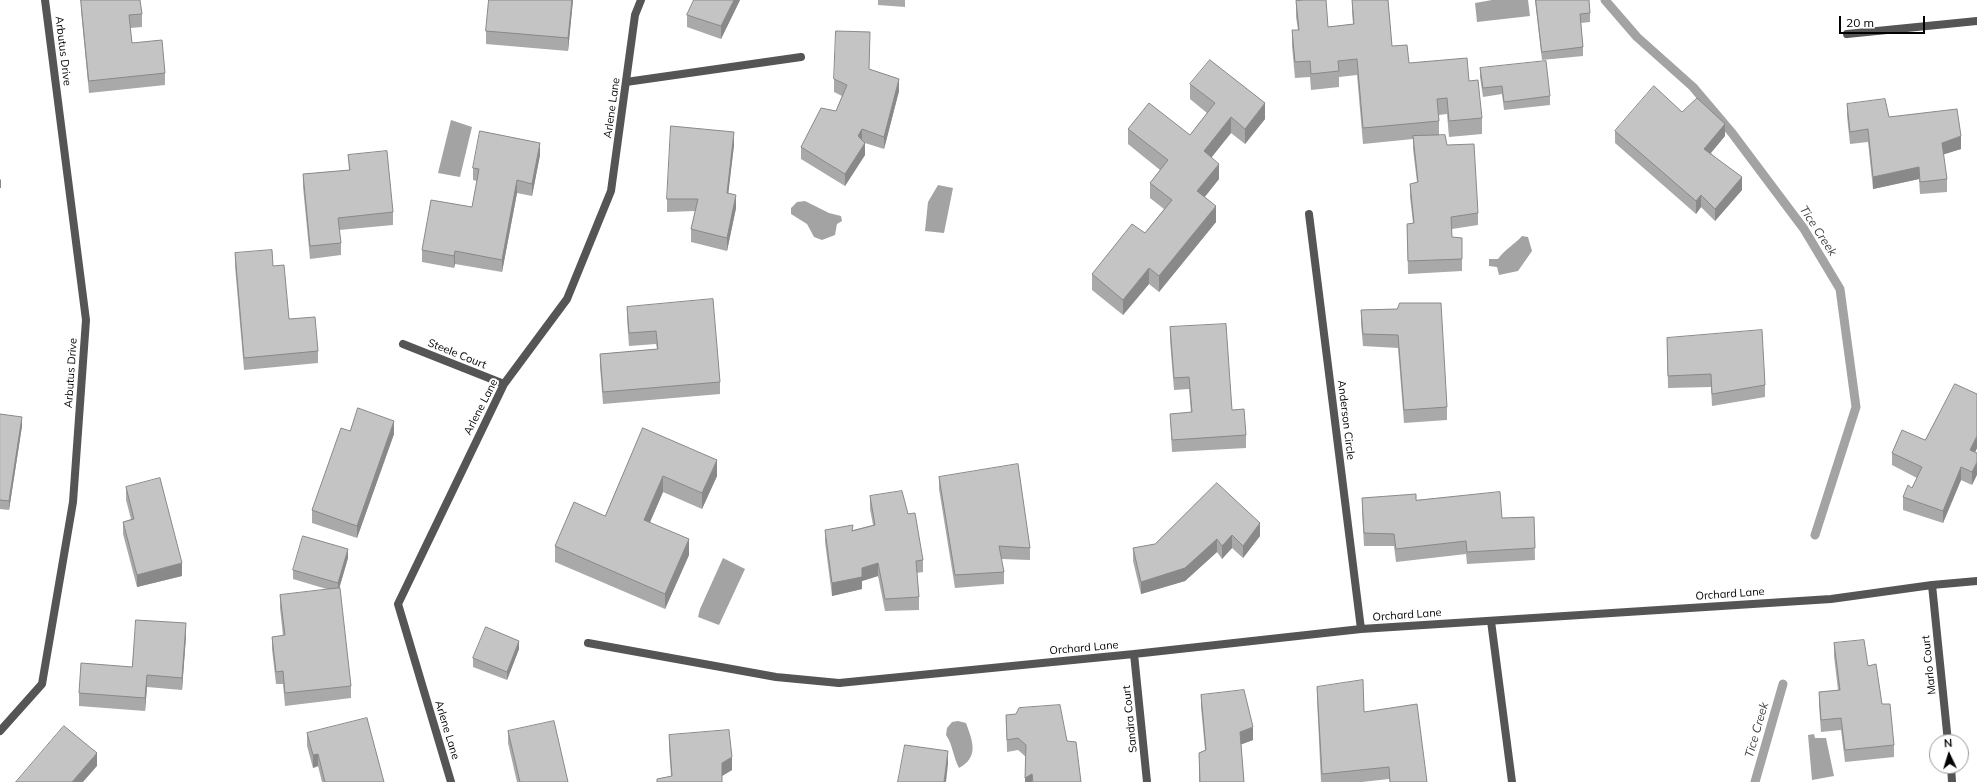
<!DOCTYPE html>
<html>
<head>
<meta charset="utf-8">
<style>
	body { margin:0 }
	#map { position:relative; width:1977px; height:782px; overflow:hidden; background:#fff; font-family:Mulish,sans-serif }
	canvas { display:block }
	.north { position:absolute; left:1929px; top:734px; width:40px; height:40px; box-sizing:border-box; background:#fff; border:1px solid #999; border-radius:50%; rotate:356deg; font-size:11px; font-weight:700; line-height:16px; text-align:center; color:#000 }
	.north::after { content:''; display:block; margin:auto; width:14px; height:18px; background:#000; clip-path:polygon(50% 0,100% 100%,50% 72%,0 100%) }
	.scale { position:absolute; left:1839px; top:16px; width:86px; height:18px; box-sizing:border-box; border:2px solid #000; border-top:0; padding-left:5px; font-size:12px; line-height:14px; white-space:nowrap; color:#000; -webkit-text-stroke:3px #fff; paint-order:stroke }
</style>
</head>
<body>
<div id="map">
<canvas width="1977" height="782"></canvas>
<div class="north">N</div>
<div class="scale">20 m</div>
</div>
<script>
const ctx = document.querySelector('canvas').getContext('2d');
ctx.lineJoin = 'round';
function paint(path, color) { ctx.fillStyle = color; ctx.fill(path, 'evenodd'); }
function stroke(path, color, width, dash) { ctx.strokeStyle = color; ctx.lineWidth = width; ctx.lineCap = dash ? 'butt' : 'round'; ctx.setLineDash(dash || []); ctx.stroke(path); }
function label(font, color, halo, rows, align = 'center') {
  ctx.font = font + ' Mulish,sans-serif'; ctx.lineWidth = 4; ctx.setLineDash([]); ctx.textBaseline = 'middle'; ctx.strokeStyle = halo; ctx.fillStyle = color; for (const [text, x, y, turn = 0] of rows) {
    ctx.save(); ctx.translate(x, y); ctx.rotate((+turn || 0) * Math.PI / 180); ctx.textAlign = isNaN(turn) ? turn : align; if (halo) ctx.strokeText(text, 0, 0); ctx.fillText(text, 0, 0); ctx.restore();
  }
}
paint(new Path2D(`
	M 1492,0 L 1528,0 L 1530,16 L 1477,22 L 1475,3 Z
	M 451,120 L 472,127 L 460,177 L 438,173 Z
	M 938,185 L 953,188 L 944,233 L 925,231 L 928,202 Z
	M 805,201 L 829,213 L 841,216 L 842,221 L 837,224 L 835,235 L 822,240 L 814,237 L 807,224 L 791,214 L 791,208 L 797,202 Z
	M 1522,236 L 1528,237 L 1532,251 L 1518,271 L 1499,275 L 1497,267 L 1489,266 L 1489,259 L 1498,259 C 1505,249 1514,245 1522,236 Z
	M 723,558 L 745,569 L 719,625 L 698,617 L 700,609 Z
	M 958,721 L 966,723 C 973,742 979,757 959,768 C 953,757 953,745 946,735 L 947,728 L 952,722 Z
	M 1814,734 L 1815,738 L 1826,738 L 1834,776 L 1812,780 L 1808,735 Z`), '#a3a3a3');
stroke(new Path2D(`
	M 1605,0 L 1637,37 L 1693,87 L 1732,133 L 1804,229 L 1840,289 L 1856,407 L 1815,535
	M 1755,782 L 1783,684`), '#a3a3a3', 9);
stroke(new Path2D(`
	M 626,82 L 801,57
	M 1491,621 L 1512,782
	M 588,643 L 776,677 L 839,683`), '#555', 8);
stroke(new Path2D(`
	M 1847,34 L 1977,21
	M 1309,214 L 1361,629
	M 403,344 L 504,384
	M 1932,585 L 1948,742
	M 1134,654 L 1147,782
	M 839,683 L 1134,654 L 1361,629 L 1831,599 L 1932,585 L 1977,581
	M 0,731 L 42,684 L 73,502 L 86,320 L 45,0
	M 1951,766 L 1952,782
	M 451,782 L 398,604 L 504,384 L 567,299 L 611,191 L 635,15 L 641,0`), '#555', 8);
paint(new Path2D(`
	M 81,0 L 142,14 L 142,27 L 130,28 L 132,43 L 165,73 L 165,85 L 89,93 L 81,10 Z
	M 489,0 L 573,0 L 568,51 L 486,44 L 486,31 Z
	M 694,0 L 740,0 L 721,39 L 687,27 L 687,15 Z
	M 878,0 L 905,0 L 905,7 L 878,5 Z
	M 1352,0 L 1388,0 L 1392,46 L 1409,63 L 1469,81 L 1482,118 L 1482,134 L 1449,137 L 1447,114 L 1439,115 L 1439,135 L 1447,145 L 1478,213 L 1478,225 L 1452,229 L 1452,237 L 1462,238 L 1462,271 L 1408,274 L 1407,224 L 1413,223 L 1410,197 L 1410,184 L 1417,182 L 1413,149 L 1413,139 L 1363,144 L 1357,75 L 1339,77 L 1339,87 L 1311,90 L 1310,77 L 1295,78 L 1292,46 L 1292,30 L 1298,30 L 1296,17 L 1296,1 L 1328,27 L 1353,24 L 1352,12 Z
	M 1535,0 L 1589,0 L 1590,13 L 1590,22 L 1581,23 L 1583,47 L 1583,56 L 1542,60 Z
	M 1480,68 L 1550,96 L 1550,105 L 1504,110 L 1502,94 L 1483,97 L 1480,77 Z
	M 869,70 L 899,91 L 884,149 L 865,143 L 865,155 L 845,186 L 801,159 L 801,147 L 836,111 L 842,96 L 834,92 L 834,79 Z
	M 1190,84 L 1265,119 L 1245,144 L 1231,133 L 1211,157 L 1219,179 L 1204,197 L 1216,222 L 1159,292 L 1149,284 L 1123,315 L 1092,290 L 1092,274 L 1145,233 L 1164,209 L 1150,198 L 1150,183 L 1160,170 L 1128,144 L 1128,129 L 1190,135 L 1207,113 L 1190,99 Z
	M 1847,104 L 1889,117 L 1961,149 L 1943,154 L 1947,179 L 1947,192 L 1920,194 L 1919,179 L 1873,189 L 1868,142 L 1850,144 L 1847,116 Z
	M 1682,112 L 1725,136 L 1711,153 L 1742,190 L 1715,221 L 1701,207 L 1696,214 L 1615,143 L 1615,131 Z
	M 734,145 L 728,193 L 736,208 L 727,251 L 691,242 L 691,229 L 695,211 L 667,212 L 667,199 Z
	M 348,155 L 393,212 L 393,225 L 339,230 L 341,243 L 341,255 L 310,259 L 303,187 L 303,174 L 349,170 Z
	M 540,155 L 532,196 L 517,193 L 502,272 L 455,264 L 454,268 L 422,262 L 422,250 L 472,207 L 477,181 L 473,180 L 473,168 Z
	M 235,253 L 273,266 L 289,319 L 318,351 L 318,363 L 244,370 L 235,266 Z
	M 627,307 L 720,382 L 720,394 L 603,404 L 600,367 L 600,354 L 657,349 L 656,344 L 629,346 L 627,319 Z
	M 1397,309 L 1447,407 L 1447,420 L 1404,423 L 1398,348 L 1363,346 L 1361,323 L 1361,310 Z
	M 1170,327 L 1232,410 L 1246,435 L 1246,448 L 1172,452 L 1170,414 L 1191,413 L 1189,389 L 1174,390 L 1170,340 Z
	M 1667,338 L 1765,385 L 1765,397 L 1712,406 L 1711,387 L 1668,388 Z
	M 1977,394 L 1977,448 L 1975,452 L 1972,485 L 1961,480 L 1943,523 L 1903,510 L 1903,497 L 1912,488 L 1917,478 L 1892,465 L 1892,453 L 1925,440 Z
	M 0,414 L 22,426 L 9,510 L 0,509 Z
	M 643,428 L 717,476 L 702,509 L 663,492 L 650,522 L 689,555 L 665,609 L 555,562 L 555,546 L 605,516 Z
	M 350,431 L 394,434 L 357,538 L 312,523 L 312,510 Z
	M 939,477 L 1030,548 L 1030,560 L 1001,559 L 1004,572 L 1004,584 L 955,588 L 939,489 Z
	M 1217,483 L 1260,536 L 1243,558 L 1232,548 L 1222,559 L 1217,552 L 1185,581 L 1141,594 L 1133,561 L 1133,548 L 1155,544 Z
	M 126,487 L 182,576 L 137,587 L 123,534 L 123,522 L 131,519 L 126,500 Z
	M 870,496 L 908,514 L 923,560 L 923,572 L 917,573 L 919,597 L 919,610 L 885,611 L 878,576 L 862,581 L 862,589 L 832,596 L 825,542 L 825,530 L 853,530 L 873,525 L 870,509 Z
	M 1362,498 L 1416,500 L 1502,518 L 1534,517 L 1535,560 L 1467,564 L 1466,554 L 1396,562 L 1394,546 L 1364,546 L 1362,510 Z
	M 348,558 L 339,589 L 351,686 L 351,698 L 285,706 L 283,684 L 276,684 L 272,649 L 272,637 L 283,636 L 280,608 L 280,595 L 330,590 L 293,579 L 293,570 Z
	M 186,636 L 182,690 L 147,687 L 145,711 L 79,706 L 79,693 L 132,667 Z
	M 1834,643 L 1868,666 L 1882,704 L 1894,745 L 1894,757 L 1845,762 L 1841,730 L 1821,732 L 1819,705 L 1819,692 L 1838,690 L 1834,656 Z
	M 519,649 L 507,680 L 473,667 L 473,658 Z
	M 1317,687 L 1364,712 L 1427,782 L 1390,782 L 1389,779 L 1362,782 L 1321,782 L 1317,699 Z
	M 1201,695 L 1253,740 L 1241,744 L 1244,782 L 1199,782 L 1199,753 L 1205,750 L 1201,707 Z
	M 1006,715 L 1067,741 L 1081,782 L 1025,782 L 1026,757 L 1018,750 L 1007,752 Z
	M 508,731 L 568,782 L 517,782 L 508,743 Z
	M 307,733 L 384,782 L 322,782 L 318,766 L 313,768 L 307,746 Z
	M 669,735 L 732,770 L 722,776 L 671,776 L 669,748 Z`), '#a9a9a9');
paint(new Path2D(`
	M 572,0 L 573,0 L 568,51 L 568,38 Z
	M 734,0 L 740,0 L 721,39 L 721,26 Z
	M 899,79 L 899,91 L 884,149 L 884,137 Z
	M 1265,103 L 1265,119 L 1245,144 L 1245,129 Z
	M 1231,117 L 1231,133 L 1204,167 L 1204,151 Z
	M 1725,124 L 1725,136 L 1704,161 L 1704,149 Z
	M 862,129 L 862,142 L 858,136 Z
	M 734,132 L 734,145 L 727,205 L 727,193 Z
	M 1961,136 L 1961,149 L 1942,155 L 1942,143 Z
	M 540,143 L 540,155 L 532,196 L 532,184 Z
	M 865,143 L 865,155 L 845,186 L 845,174 Z
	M 1219,164 L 1219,179 L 1197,207 L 1197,191 Z
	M 1919,167 L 1919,179 L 1873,189 L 1873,177 Z
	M 1742,177 L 1742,190 L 1715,221 L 1715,209 Z
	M 1,179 L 1,188 L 0,188 L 0,180 Z
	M 517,180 L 517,193 L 502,272 L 502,260 Z
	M 736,195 L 736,208 L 727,251 L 727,238 Z
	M 1701,195 L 1701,207 L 1696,214 L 1696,201 Z
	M 1216,206 L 1216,222 L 1159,292 L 1159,276 Z
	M 455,251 L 455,264 L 454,268 L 454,256 Z
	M 1149,268 L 1149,284 L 1123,315 L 1123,300 Z
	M 22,417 L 22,426 L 9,510 L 9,501 Z
	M 394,421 L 394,434 L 357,538 L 357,526 Z
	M 1977,436 L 1977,448 L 1970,463 L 1970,450 Z
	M 717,460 L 717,476 L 702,509 L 702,493 Z
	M 1977,462 L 1977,475 L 1972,485 L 1972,472 Z
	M 1961,467 L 1961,480 L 1943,523 L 1943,511 Z
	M 663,476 L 663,492 L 644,536 L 644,520 Z
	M 1260,523 L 1260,536 L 1243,558 L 1243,546 Z
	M 1232,535 L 1232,548 L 1222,559 L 1222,546 Z
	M 689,539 L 689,555 L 665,609 L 665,594 Z
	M 1217,539 L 1217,552 L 1185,581 L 1141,594 L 1141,582 Z
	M 348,549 L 348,558 L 338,592 L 338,583 Z
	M 182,563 L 182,576 L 137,587 L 137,575 Z
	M 878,563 L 878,576 L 862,581 L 862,589 L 832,596 L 832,583 L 862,568 Z
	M 186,623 L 186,636 L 182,690 L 182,678 Z
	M 519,641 L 519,649 L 507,680 L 507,672 Z
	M 147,675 L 147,687 L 145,711 L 145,698 Z
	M 1253,727 L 1253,740 L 1240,745 L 1240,732 Z
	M 948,751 L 948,764 L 946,782 L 944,782 Z
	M 97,753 L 97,766 L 83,782 L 72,782 Z
	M 318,754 L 318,766 L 313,768 L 313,755 Z
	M 732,757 L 732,770 L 722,776 L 722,763 Z
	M 1032,774 L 1032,782 L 1025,782 L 1025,778 Z`), '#898989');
const building = new Path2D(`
	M 81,0 L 140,0 L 142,14 L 129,15 L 132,43 L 162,40 L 165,73 L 89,81 Z
	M 489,0 L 572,0 L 568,38 L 486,31 Z
	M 694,0 L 734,0 L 721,26 L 687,15 Z
	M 1306,0 L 1326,0 L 1328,27 L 1354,24 L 1352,0 L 1388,0 L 1392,46 L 1407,45 L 1409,63 L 1467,58 L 1469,81 L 1478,80 L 1482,118 L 1449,121 L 1447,98 L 1437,99 L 1439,121 L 1363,128 L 1357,59 L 1338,61 L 1339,71 L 1311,74 L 1310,61 L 1295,62 L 1292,30 L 1299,30 L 1296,1 Z
	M 1536,0 L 1589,0 L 1590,13 L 1580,14 L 1583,47 L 1542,52 Z
	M 836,31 L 870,32 L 869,69 L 899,79 L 884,137 L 862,129 L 858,136 L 865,143 L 845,174 L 801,147 L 821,108 L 836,111 L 847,85 L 834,79 Z
	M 1210,60 L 1265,103 L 1245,129 L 1231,117 L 1204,151 L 1219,164 L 1197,191 L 1216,206 L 1159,276 L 1149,268 L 1123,300 L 1092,274 L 1132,224 L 1145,233 L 1172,200 L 1150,183 L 1168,160 L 1128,129 L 1149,103 L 1190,135 L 1215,103 L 1190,84 Z
	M 1546,61 L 1550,96 L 1504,102 L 1502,86 L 1483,88 L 1480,68 Z
	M 1654,86 L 1682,112 L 1697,98 L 1725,124 L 1704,149 L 1742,177 L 1715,209 L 1701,195 L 1696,201 L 1615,131 Z
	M 1885,99 L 1889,117 L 1957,109 L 1961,136 L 1942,143 L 1947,179 L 1920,182 L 1919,167 L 1873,177 L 1868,129 L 1850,132 L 1847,104 Z
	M 671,126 L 734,132 L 727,193 L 736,195 L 727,238 L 691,229 L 698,199 L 667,199 Z
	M 480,131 L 540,143 L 532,184 L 517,180 L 502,260 L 455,251 L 454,256 L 422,250 L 431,200 L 472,207 L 479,169 L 473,168 Z
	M 1445,135 L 1447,145 L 1474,144 L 1478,213 L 1451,217 L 1452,237 L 1462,238 L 1462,259 L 1408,261 L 1407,224 L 1414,223 L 1410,184 L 1418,182 L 1413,136 Z
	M 387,151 L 393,212 L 338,218 L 341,243 L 310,246 L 303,174 L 350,170 L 348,155 Z
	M 272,250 L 273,266 L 284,265 L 289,319 L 315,317 L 318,351 L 244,358 L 235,253 Z
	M 713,299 L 720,382 L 603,392 L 600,354 L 658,349 L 656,331 L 629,333 L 627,307 Z
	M 1400,303 L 1441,303 L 1447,407 L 1404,410 L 1398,335 L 1363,334 L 1361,310 L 1397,309 Z
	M 1226,324 L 1232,410 L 1244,409 L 1246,435 L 1172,440 L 1170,414 L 1192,412 L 1189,377 L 1174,378 L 1170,327 Z
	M 1762,330 L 1765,385 L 1712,394 L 1711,374 L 1668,376 L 1667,338 Z
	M 1955,384 L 1977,394 L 1977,436 L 1970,450 L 1977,453 L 1977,462 L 1972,472 L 1961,467 L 1943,511 L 1903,497 L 1908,485 L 1912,488 L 1922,467 L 1892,453 L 1902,430 L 1925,440 Z
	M 358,408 L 394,421 L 357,526 L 312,510 L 341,428 L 350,431 Z
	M 0,414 L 22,417 L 9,501 L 0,500 Z
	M 643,428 L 717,460 L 702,493 L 663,476 L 644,520 L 689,539 L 665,594 L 555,546 L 574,502 L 605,516 Z
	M 1018,464 L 1030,548 L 999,546 L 1004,572 L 955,575 L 939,477 Z
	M 160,478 L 182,563 L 137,575 L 123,522 L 134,519 L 126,487 Z
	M 1217,483 L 1260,523 L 1243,546 L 1232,535 L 1222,546 L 1217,539 L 1185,568 L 1141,582 L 1133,548 L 1155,544 Z
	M 902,491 L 908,514 L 915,513 L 923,560 L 916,561 L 919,597 L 885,599 L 878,563 L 862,568 L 862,577 L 832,583 L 825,530 L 853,525 L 852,531 L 875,525 L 870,496 Z
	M 1500,492 L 1502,518 L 1534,517 L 1535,548 L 1467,552 L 1466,541 L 1396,549 L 1394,534 L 1364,533 L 1362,498 L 1416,494 L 1416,500 Z
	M 303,536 L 348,549 L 338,583 L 293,570 Z
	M 340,588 L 351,686 L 285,693 L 283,671 L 276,672 L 272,637 L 285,635 L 280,595 Z
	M 136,620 L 186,623 L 182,678 L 147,675 L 145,698 L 79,693 L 81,663 L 132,667 Z
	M 486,627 L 519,641 L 507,672 L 473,658 Z
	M 1864,640 L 1868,666 L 1876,664 L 1882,704 L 1890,704 L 1894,745 L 1845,750 L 1841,718 L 1821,720 L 1819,692 L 1840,690 L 1834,643 Z
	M 1363,680 L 1364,712 L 1417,704 L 1427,782 L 1390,782 L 1389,767 L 1322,774 L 1317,687 Z
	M 1244,690 L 1253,727 L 1240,732 L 1244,782 L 1200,782 L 1199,753 L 1206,750 L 1201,695 Z
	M 1060,705 L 1067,741 L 1076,742 L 1081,782 L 1033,782 L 1032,774 L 1025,778 L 1026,745 L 1018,738 L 1007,740 L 1006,715 L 1016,714 L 1019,708 Z
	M 367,718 L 384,782 L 325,782 L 318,754 L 313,755 L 307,733 Z
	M 554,721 L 568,782 L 520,782 L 508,731 Z
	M 64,726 L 97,753 L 72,782 L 16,782 Z
	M 729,730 L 732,757 L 722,763 L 722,782 L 657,782 L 657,779 L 672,776 L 669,735 Z
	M 905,745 L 948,751 L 944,782 L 898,782 Z`);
paint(building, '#c4c4c4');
stroke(building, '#898989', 1);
label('11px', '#000', '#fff', [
	["Arbutus Drive",63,51,83],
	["Arlene Lane",612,108,-82],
	["Steele Court",457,354,22],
	["Arbutus Drive",71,373,-86],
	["Arlene Lane",481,407,-63],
	["Anderson Circle",1346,420,83],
	["Orchard Lane",1730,594,-4],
	["Orchard Lane",1407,615,-4],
	["Orchard Lane",1084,648,-5],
	["Marlo Court",1929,665,-96],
	["Sandra Court",1130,719,-96],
	["Arlene Lane",447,730,73]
]);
label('italic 12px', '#444', '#fff', [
	["Tice Creek",1818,231,57],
	["Tice Creek",1757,730,-74]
]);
</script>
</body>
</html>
